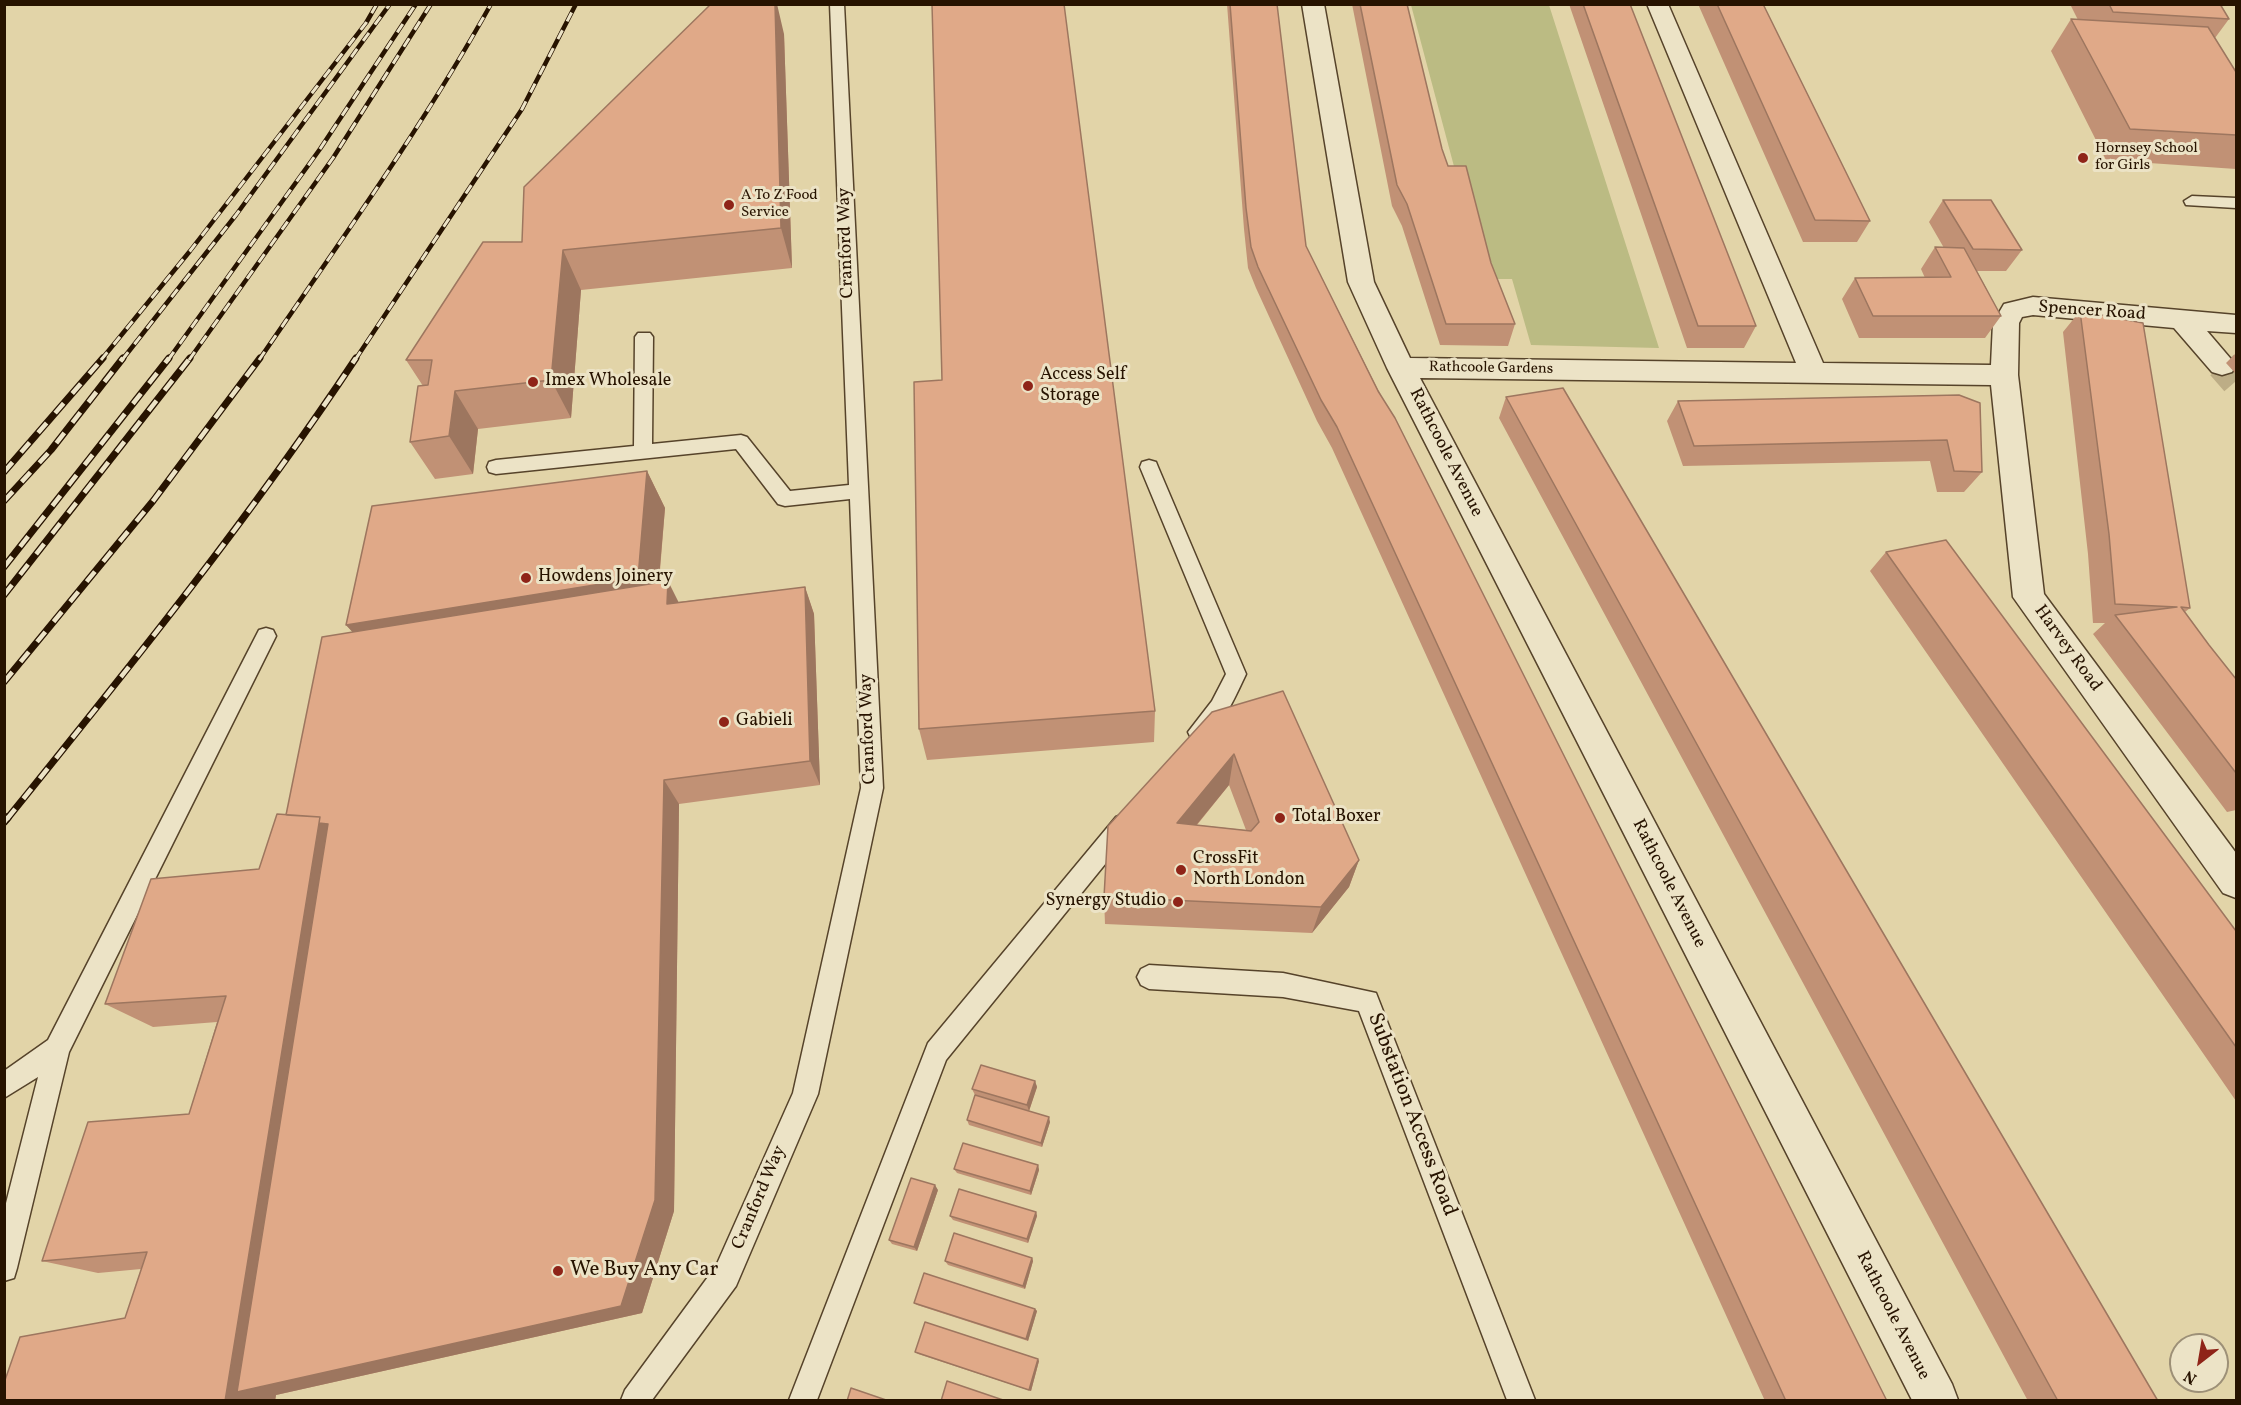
<!DOCTYPE html>
<html>
<head>
<meta charset="utf-8">
<style>
	body { margin:0 }
	#map { position:relative; width:2241px; height:1405px; overflow:hidden; background:#e2d4a8; font-family:Vollkorn,serif }
	canvas { display:block }
	.frame { position:absolute; inset:0; border:6px solid #271300; pointer-events:none }
	.north { position:absolute; left:2169px; top:1333px; width:60px; height:60px; box-sizing:border-box; background:#ece3c6; border:2px solid #9d9077; border-radius:50%; rotate:211deg; font-size:16px; font-weight:700; line-height:24px; text-align:center; color:#271300 }
	.north::after { content:''; display:block; margin:auto; width:21px; height:27px; background:#8f2418; clip-path:polygon(50% 0,100% 100%,50% 72%,0 100%) }
</style>
</head>
<body>
<div id="map">
<canvas width="2241" height="1405"></canvas>
<div class="frame"></div>
<div class="north">N</div>
</div>
<script>
const ctx = document.querySelector('canvas').getContext('2d');
ctx.lineJoin = 'round';
function paint(path, color) { ctx.fillStyle = color; ctx.fill(path, 'evenodd'); }
function stroke(path, color, width, dash) { ctx.strokeStyle = color; ctx.lineWidth = width; ctx.lineCap = dash ? 'butt' : 'round'; ctx.setLineDash(dash || []); ctx.stroke(path); }
function label(font, color, halo, rows, align = 'center') {
  ctx.font = font + ' Vollkorn,serif'; ctx.lineWidth = 6; ctx.setLineDash([]); ctx.textBaseline = 'middle'; ctx.strokeStyle = halo; ctx.fillStyle = color; for (const [text, x, y, turn = 0] of rows) {
    ctx.save(); ctx.translate(x, y); ctx.rotate((+turn || 0) * Math.PI / 180); ctx.textAlign = isNaN(turn) ? turn : align; if (halo) ctx.strokeText(text, 0, 0); ctx.fillText(text, 0, 0); ctx.restore();
  }
}
paint(new Path2D(`
	M 1411,5 L 1549,5 L 1659,348 L 1531,345 L 1512,279 L 1484,279 Z`), '#bbbb83');
stroke(new Path2D(`
	M 2222,365 L 2236,381`), '#bdad86', 31, [31, 16]);
const service = new Path2D(`
	M 830,4 L 844,4 L 883,788 L 818,1094 L 736,1286 L 652,1400 L 621,1400 L 625,1390 L 716,1266 L 793,1093 L 861,788 L 850,499 L 785,506 L 778,504 L 736,449 L 496,474 L 489,472 L 487,467 L 489,462 L 496,460 L 634,446 L 635,337 L 638,333 L 650,333 L 653,337 L 652,444 L 741,435 L 747,437 L 790,491 L 849,485 Z
	M 2192,196 L 2236,198 L 2236,208 L 2186,205 L 2184,201 Z
	M 1149,460 L 1156,462 L 1158,467 L 1246,674 C 1238,691 1221,730 1205,739 C 1200,742 1196,740 1191,738 L 1188,732 L 1212,701 L 1226,674 L 1140,467 L 1142,462 Z
	M 266,628 L 273,630 L 276,636 L 69,1052 L 17,1268 L 14,1278 L 4,1281 L 4,1211 L 38,1077 L 4,1098 L 4,1071 L 48,1040 L 259,630 Z
	M 1124,814 L 1132,817 L 1135,824 L 1132,831 L 946,1060 L 817,1400 L 789,1400 L 928,1043 L 1116,817 Z
	M 1149,965 L 1283,973 L 1376,993 L 1535,1400 L 1507,1400 L 1359,1011 L 1283,997 L 1149,989 L 1141,985 L 1137,977 L 1141,969 Z`);
const minor = new Path2D(`
	M 1302,4 L 1324,4 L 1374,282 L 1410,358 L 1796,363 L 1647,4 L 1668,4 L 1823,363 L 1991,365 L 1993,323 L 2004,304 L 2033,297 L 2236,315 L 2236,333 L 2207,331 L 2236,365 L 2232,372 L 2222,375 L 2212,372 L 2174,328 L 2033,315 L 2022,317 L 2019,323 L 2018,375 L 2044,594 L 2236,853 L 2236,898 L 2223,893 L 2013,597 L 1991,385 L 1420,378 L 1952,1384 L 1958,1400 L 1912,1400 L 1387,368 L 1348,282 Z`);
stroke(service, '#56432a', 3);
stroke(minor, '#56432a', 3);
paint(service, '#ece3c6');
paint(minor, '#ece3c6');
const railFar2 = new Path2D(`
	M 101,360 L 190,251 L 366,23 L 377,4
	M 122,360 L 236,215 L 390,4
	M 168,360 L 320,149 L 416,4
	M 189,360 L 333,158 L 431,4
	M 259,360 C 339,243 422,128 491,4
	M 355,360 L 522,109 L 576,4`);
const railFar1 = new Path2D(`
	M 4,472 L 103,358
	M 4,501 L 51,450 L 123,358
	M 4,567 L 169,358
	M 4,595 L 190,358
	M 4,682 L 153,501 L 260,358
	M 7,819 C 128,669 250,518 356,358`);
const rail = new Path2D(`
	M 4,822 L 8,817`);
stroke(railFar2, '#271300', 4.5);
stroke(railFar1, '#271300', 7);
stroke(rail, '#271300', 8);
stroke(railFar2, '#ece3c6', 3, [10]);
stroke(railFar1, '#ece3c6', 4.5, [13]);
stroke(rail, '#ece3c6', 5, [16]);
paint(new Path2D(`
	M 1227,4 L 1277,4 L 1306,246 L 1887,1401 L 1765,1401 L 1332,448 L 1317,421 L 1256,288 L 1248,268 L 1244,229 Z
	M 1352,4 L 1407,4 L 1442,149 L 1448,166 L 1491,263 L 1515,324 L 1508,346 L 1440,345 L 1402,226 L 1392,206 Z
	M 1569,4 L 1630,4 L 1756,326 L 1744,348 L 1687,348 Z
	M 1698,4 L 1763,4 L 1870,221 L 1857,242 L 1803,242 Z
	M 2070,4 L 2220,4 L 2229,19 L 2215,38 L 2236,72 L 2236,169 L 2106,160 L 2051,51 L 2071,19 L 2078,20 Z
	M 784,34 L 792,268 L 581,290 L 571,418 L 478,429 L 473,474 L 435,479 L 410,442 L 423,386 L 406,360 L 522,242 Z
	M 1943,200 L 2022,250 L 2006,271 L 1977,271 L 2001,316 L 1985,338 L 1859,338 L 1842,299 L 1855,278 L 1925,278 L 1921,269 L 1935,247 L 1944,248 L 1929,222 Z
	M 2080,311 L 2190,608 L 2185,612 L 2209,645 L 2236,679 L 2236,810 L 2227,812 L 2093,634 L 2105,623 L 2093,623 L 2088,554 L 2063,332 Z
	M 2236,353 L 2236,374 L 2226,363 Z
	M 942,380 L 1155,711 L 1154,742 L 927,760 L 919,729 Z
	M 1959,395 L 1982,472 L 1964,492 L 1937,492 L 1930,461 L 1683,466 L 1667,421 L 1678,401 Z
	M 1506,397 L 2158,1401 L 2028,1401 L 1499,418 Z
	M 647,471 L 665,508 L 659,583 L 678,602 L 805,587 L 814,614 L 820,785 L 679,804 L 674,1211 L 642,1313 L 276,1395 L 275,1401 L 4,1401 L 125,1318 L 141,1269 L 98,1273 L 42,1261 L 189,1114 L 217,1022 L 153,1027 L 105,1004 L 259,869 L 286,815 L 353,632 L 346,625 Z
	M 1886,552 L 2236,931 L 2236,1101 L 1870,571 Z
	M 1212,712 L 1359,860 L 1349,887 L 1312,933 L 1105,924 L 1104,897 ZM 1229,785 L 1246,830 L 1197,825 Z
	M 1035,1081 L 1037,1087 L 1029,1111 L 1050,1122 L 1042,1147 L 969,1125 L 967,1120 L 975,1095 L 972,1089 Z
	M 1038,1165 L 1039,1170 L 1031,1195 L 957,1173 L 954,1169 Z
	M 938,1190 L 917,1251 L 892,1244 L 889,1240 Z
	M 1036,1212 L 1037,1216 L 1028,1243 L 953,1220 L 950,1216 Z
	M 1032,1258 L 1033,1261 L 1025,1289 L 948,1265 L 945,1261 Z
	M 914,1303 L 1035,1309 L 1037,1311 L 1028,1341 L 917,1305 Z
	M 915,1352 L 1039,1361 L 1031,1391 L 918,1354 Z`), '#c19175');
paint(new Path2D(`
	M 775,4 L 777,4 L 784,34 L 792,268 L 781,228 Z
	M 563,250 L 581,290 L 571,418 L 551,380 Z
	M 455,391 L 478,429 L 473,474 L 449,436 Z
	M 647,471 L 665,508 L 656,613 L 377,659 L 346,625 Z
	M 668,581 L 682,609 L 667,604 Z
	M 805,587 L 814,614 L 820,785 L 810,761 Z
	M 1234,754 L 1229,785 L 1175,851 L 1177,823 Z
	M 664,780 L 679,804 L 674,1211 L 642,1313 L 276,1395 L 275,1401 L 225,1401 L 320,817 Z
	M 1359,860 L 1349,887 L 1312,933 L 1321,907 Z
	M 1035,1081 L 1037,1087 L 1029,1111 L 1027,1105 Z
	M 1049,1117 L 1050,1122 L 1042,1147 L 1041,1143 Z
	M 1038,1165 L 1039,1170 L 1031,1195 L 1030,1191 Z
	M 935,1185 L 938,1190 L 917,1251 L 914,1247 Z
	M 1036,1212 L 1037,1216 L 1028,1243 L 1027,1239 Z
	M 1032,1258 L 1033,1261 L 1025,1289 L 1023,1286 Z
	M 1035,1309 L 1037,1311 L 1028,1341 L 1026,1339 Z
	M 1038,1359 L 1039,1361 L 1031,1391 L 1029,1390 Z`), '#9d765f');
const building = new Path2D(`
	M 711,4 L 775,4 L 781,228 L 563,250 L 551,380 L 455,391 L 449,436 L 410,442 L 418,386 L 428,385 L 432,360 L 406,360 L 483,242 L 522,242 L 524,187 Z
	M 932,4 L 1064,4 L 1155,711 L 919,729 L 914,382 L 942,380 Z
	M 1230,4 L 1277,4 L 1306,246 L 1378,391 L 1395,418 L 1887,1401 L 1786,1401 L 1337,427 L 1321,400 L 1258,267 L 1251,247 L 1246,208 Z
	M 1360,4 L 1407,4 L 1442,149 L 1448,166 L 1466,166 L 1491,263 L 1515,324 L 1446,324 L 1407,204 L 1397,185 Z
	M 1583,4 L 1630,4 L 1756,326 L 1698,326 Z
	M 1717,4 L 1763,4 L 1870,221 L 1815,220 Z
	M 2109,4 L 2220,4 L 2229,19 L 2113,12 Z
	M 2071,19 L 2208,27 L 2236,72 L 2236,135 L 2130,129 Z
	M 1943,200 L 1991,200 L 2022,250 L 1973,249 Z
	M 1935,247 L 1964,248 L 2001,316 L 1873,316 L 1855,278 L 1951,277 Z
	M 2080,311 L 2143,323 L 2190,608 L 2181,607 L 2209,645 L 2236,679 L 2236,773 L 2115,615 L 2177,607 L 2115,604 L 2109,534 Z
	M 1563,388 L 2158,1401 L 2058,1401 L 1506,397 Z
	M 1959,395 L 1980,403 L 1982,472 L 1954,471 L 1947,440 L 1694,446 L 1678,401 Z
	M 647,471 L 638,578 L 346,625 L 372,506 Z
	M 1946,540 L 2236,931 L 2236,1047 L 1886,552 Z
	M 668,581 L 667,604 L 805,587 L 810,761 L 664,780 L 655,1200 L 621,1306 L 237,1392 L 328,824 L 319,823 L 320,817 L 286,815 L 322,637 Z
	M 1283,691 L 1359,860 L 1321,907 L 1104,897 L 1108,826 L 1212,712 ZM 1234,754 L 1259,822 L 1251,831 L 1177,823 Z
	M 277,814 L 320,817 L 225,1401 L 4,1401 L 4,1383 L 20,1337 L 125,1318 L 147,1252 L 42,1261 L 88,1122 L 189,1114 L 226,996 L 105,1004 L 151,879 L 259,869 Z
	M 981,1065 L 1035,1081 L 1027,1105 L 972,1089 Z
	M 975,1095 L 1049,1117 L 1041,1143 L 967,1120 Z
	M 963,1143 L 1038,1165 L 1030,1191 L 954,1169 Z
	M 911,1178 L 935,1185 L 914,1247 L 889,1240 Z
	M 959,1189 L 1036,1212 L 1027,1239 L 950,1216 Z
	M 954,1233 L 1032,1258 L 1023,1286 L 945,1261 Z
	M 924,1273 L 1035,1309 L 1026,1339 L 914,1303 Z
	M 925,1322 L 1038,1359 L 1029,1390 L 915,1352 Z
	M 947,1381 L 1006,1401 L 941,1401 Z
	M 851,1388 L 889,1401 L 847,1401 Z`);
paint(building, '#e0a988');
stroke(building, '#9d765f', 1.5);
for (const [x, y, r, color] of [
	[2083,158,6,"#8f2418"],
	[729,205,6,"#8f2418"],
	[533,382,6,"#8f2418"],
	[1028,386,6,"#8f2418"],
	[526,578,6,"#8f2418"],
	[724,722,6,"#8f2418"],
	[1280,818,6,"#8f2418"],
	[1181,870,6,"#8f2418"],
	[1178,902,6,"#8f2418"],
	[558,1271,6,"#8f2418"]
]) { const dot = new Path2D(); dot.arc(x, y, r, 0, 2 * Math.PI); ctx.fillStyle = color; ctx.fill(dot); stroke(dot, '#ece3c6', 2); }
label('15px', '#271300', '#ece3c6', [
	["Hornsey School",2095,149],
	["for Girls",2095,166],
	["A To Z Food",741,196],
	["Service",741,213]
], 'left');
label('15px', '#271300', '#ece3c6', [
	["Rathcoole Gardens",1491,369,1]
]);
label('18px', '#271300', '#ece3c6', [
	["Cranford Way",847,243,-92],
	["Spencer Road",2092,312,4],
	["Rathcoole Avenue",1445,453,63],
	["Harvey Road",2067,649,54],
	["Cranford Way",869,729,-92],
	["Rathcoole Avenue",1668,884,63],
	["Cranford Way",760,1198,-67],
	["Rathcoole Avenue",1892,1316,63]
]);
label('18px', '#271300', '#ece3c6', [
	["Access Self",1040,376],
	["Storage",1040,397],
	["Imex Wholesale",545,382],
	["Howdens Joinery",538,578],
	["Gabieli",736,722],
	["Total Boxer",1292,818],
	["CrossFit",1193,860],
	["North London",1193,881],
	["Synergy Studio",1166,902,"right"]
], 'left');
label('21px', '#271300', '#ece3c6', [
	["Substation Access Road",1411,1115,69]
]);
label('21px', '#271300', '#ece3c6', [
	["We Buy Any Car",570,1271]
], 'left');
</script>
</body>
</html>
